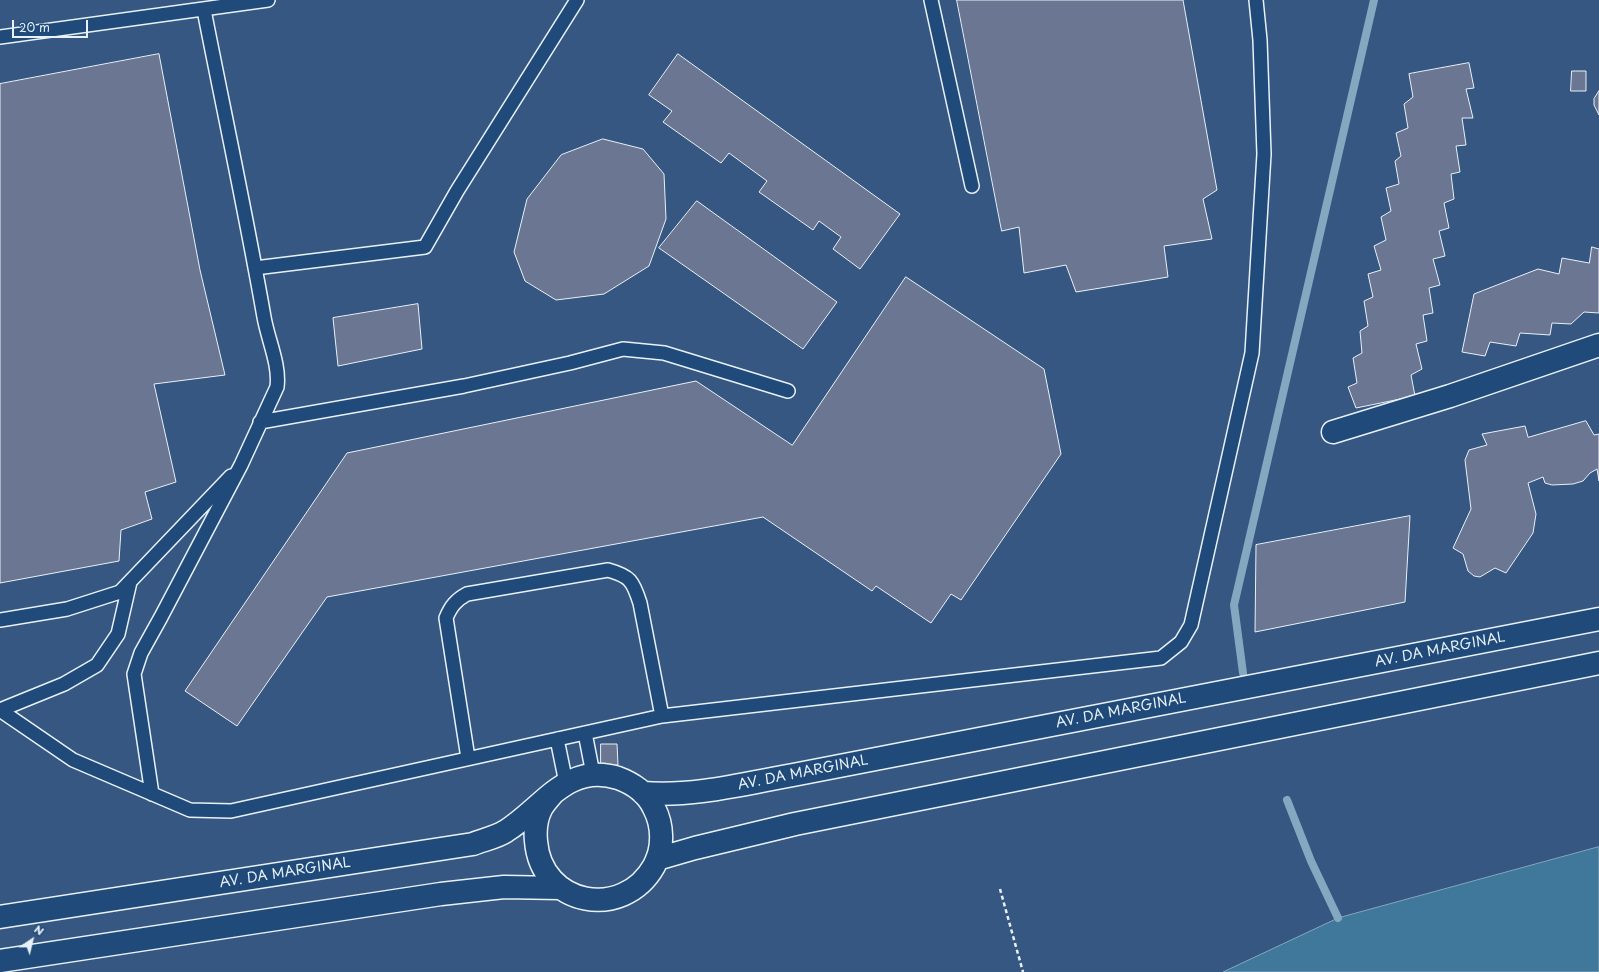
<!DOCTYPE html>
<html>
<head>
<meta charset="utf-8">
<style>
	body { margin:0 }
	#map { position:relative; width:1599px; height:972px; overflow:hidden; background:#365781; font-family:"Playpen Sans",sans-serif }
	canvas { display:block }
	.north { position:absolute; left:12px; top:920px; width:40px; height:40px; -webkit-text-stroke:3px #1f4a7a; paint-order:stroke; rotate:35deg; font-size:11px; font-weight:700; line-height:16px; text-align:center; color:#e8f1f8 }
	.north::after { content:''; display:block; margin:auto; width:14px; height:18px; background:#e8f1f8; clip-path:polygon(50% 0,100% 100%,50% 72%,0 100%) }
	.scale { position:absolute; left:12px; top:20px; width:76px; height:18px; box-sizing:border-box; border:2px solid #e8f1f8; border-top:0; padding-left:5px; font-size:12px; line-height:14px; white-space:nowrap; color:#e8f1f8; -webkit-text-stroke:3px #1f4a7a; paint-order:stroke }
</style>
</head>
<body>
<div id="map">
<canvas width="1599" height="972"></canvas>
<div class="north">N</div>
<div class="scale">20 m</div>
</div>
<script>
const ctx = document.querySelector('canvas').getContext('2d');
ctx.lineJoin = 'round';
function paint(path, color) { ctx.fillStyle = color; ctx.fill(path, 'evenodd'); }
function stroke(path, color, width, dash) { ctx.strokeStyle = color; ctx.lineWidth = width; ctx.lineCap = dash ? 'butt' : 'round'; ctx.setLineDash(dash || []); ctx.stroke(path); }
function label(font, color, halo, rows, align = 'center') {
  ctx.font = font + ' "Playpen Sans",sans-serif'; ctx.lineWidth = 4; ctx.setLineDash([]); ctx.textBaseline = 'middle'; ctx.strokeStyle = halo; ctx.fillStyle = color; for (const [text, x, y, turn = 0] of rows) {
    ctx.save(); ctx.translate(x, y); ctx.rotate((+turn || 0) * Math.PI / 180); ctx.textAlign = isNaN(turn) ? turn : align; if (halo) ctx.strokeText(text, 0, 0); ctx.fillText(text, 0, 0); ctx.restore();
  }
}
const water = new Path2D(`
	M 1599,847 L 1599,972 L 1223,972 L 1338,918 Z`);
paint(water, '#40789b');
stroke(water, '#83a8c0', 1);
stroke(new Path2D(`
	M 1243,673 L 1234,605 L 1374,0
	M 1287,800 L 1311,861 L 1338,918`), '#83a8c0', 8);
const building = new Path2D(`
	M 957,0 L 1183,0 L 1217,190 L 1203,199 L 1212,239 L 1164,246 L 1168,277 L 1076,292 L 1066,265 L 1024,273 L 1019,227 L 1002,231 Z
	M 159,54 L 200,270 L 225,375 L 154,384 L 176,482 L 145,492 L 152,519 L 121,530 L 119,561 L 0,583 L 0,84 Z
	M 678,54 L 900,214 L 860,269 L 833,249 L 841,237 L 819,221 L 813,230 L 759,192 L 767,181 L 729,153 L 721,163 L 663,122 L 672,111 L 649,95 Z
	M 1469,63 L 1474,88 L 1466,89 L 1473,118 L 1462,118 L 1466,145 L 1456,146 L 1460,172 L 1451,174 L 1454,199 L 1444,203 L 1449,228 L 1439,231 L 1445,256 L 1433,259 L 1440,285 L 1429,288 L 1433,313 L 1423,315 L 1427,341 L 1416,344 L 1422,369 L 1411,375 L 1415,396 L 1356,408 L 1348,387 L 1357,383 L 1353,358 L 1362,353 L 1360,331 L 1368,326 L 1364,301 L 1373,297 L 1368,274 L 1381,270 L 1374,246 L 1386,240 L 1381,217 L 1391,211 L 1386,188 L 1399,184 L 1395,161 L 1401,156 L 1396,133 L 1408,128 L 1404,104 L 1413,97 L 1409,74 Z
	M 1572,71 L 1586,71 L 1586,91 L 1571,91 Z
	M 1599,91 L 1599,115 L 1594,105 L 1594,99 Z
	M 603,139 L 643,149 L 664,174 L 666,219 L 649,266 L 604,294 L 556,300 L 525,281 L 514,252 L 527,199 L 561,155 Z
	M 697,201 L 837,302 L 803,349 L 659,248 Z
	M 1592,247 L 1599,249 L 1599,313 L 1584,312 L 1571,324 L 1552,323 L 1550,335 L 1520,333 L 1516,346 L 1490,342 L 1485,356 L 1462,352 L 1474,294 L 1538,269 L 1559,274 L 1562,258 L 1589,263 Z
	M 906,277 L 1044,369 L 1061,454 L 961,600 L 951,594 L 931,623 L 876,586 L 872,591 L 763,517 L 327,597 L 237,726 L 185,691 L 347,453 L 696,381 L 792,445 Z
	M 418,304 L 422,349 L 338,366 L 333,318 Z
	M 1586,421 L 1594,435 L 1599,434 L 1599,481 L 1597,469 L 1590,473 L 1583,481 L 1573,484 L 1552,485 L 1545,483 L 1543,477 L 1528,483 L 1536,514 L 1533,533 L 1506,573 L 1495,568 L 1480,577 L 1474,576 L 1468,571 L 1463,554 L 1453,548 L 1471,509 L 1465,460 L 1469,450 L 1487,445 L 1482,434 L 1525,426 L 1528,437 Z
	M 1410,516 L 1405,602 L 1255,632 L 1256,545 Z
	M 601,744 L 617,744 L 618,765 L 601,765 Z`);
paint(building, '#6b7692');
stroke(building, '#e8f1f8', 1);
const service = new Path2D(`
	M 931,0 L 972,186
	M 0,37 L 268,0
	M 255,268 L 425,247 L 457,191 L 577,0
	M 260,422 L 464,386 L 570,363 L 623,349 L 664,353 L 788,391
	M 0,620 L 67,609 L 120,592 L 231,476
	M 0,710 L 73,760 L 190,810 L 231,811 L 662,716 L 1161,658 L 1181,642 L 1191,625 L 1252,353 L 1264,154 L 1260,40 L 1256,0
	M 0,710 L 64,684 L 97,665 L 118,634 L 130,582
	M 585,733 L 593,774
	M 557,739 L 566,783
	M 468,758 L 446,618 C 451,606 456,600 467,594 L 608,570 C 630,576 633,581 640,603 L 662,716
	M 152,794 L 134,674 L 141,653 L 161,617 L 241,465 L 277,387 C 280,365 268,340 264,317 C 246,214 224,112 204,10`);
const minor = new Path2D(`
	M 1333,432 L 1450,396 L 1599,345`);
const primary = new Path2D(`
	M 643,793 C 694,797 743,784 793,775 L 1599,619
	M 657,859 L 695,848 L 795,824 L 1599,663
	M 0,917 L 473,844 C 483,840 497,837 506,831 C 543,808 567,762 618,778 C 632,783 647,793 654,808 C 663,825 664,848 654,866 C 623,921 541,906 536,841 C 535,831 536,819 541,809 C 544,803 550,797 554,792
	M 0,961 L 441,894 L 504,887 L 560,888`);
stroke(service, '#e8f1f8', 16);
stroke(minor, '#e8f1f8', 25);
stroke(primary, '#e8f1f8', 25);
stroke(new Path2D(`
	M 1000,889 L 1023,972`), '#e8f1f8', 2.5, [4, 3]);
stroke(service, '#1f4a7a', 13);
stroke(minor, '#1f4a7a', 22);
stroke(primary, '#1f4a7a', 22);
label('14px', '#e8f1f8', '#1f4a7a', [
	["AV. DA MARGINAL",1440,650,-11],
	["AV. DA MARGINAL",1121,711,-11],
	["AV. DA MARGINAL",803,773,-11],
	["AV. DA MARGINAL",285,873,-9]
]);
</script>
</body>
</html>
